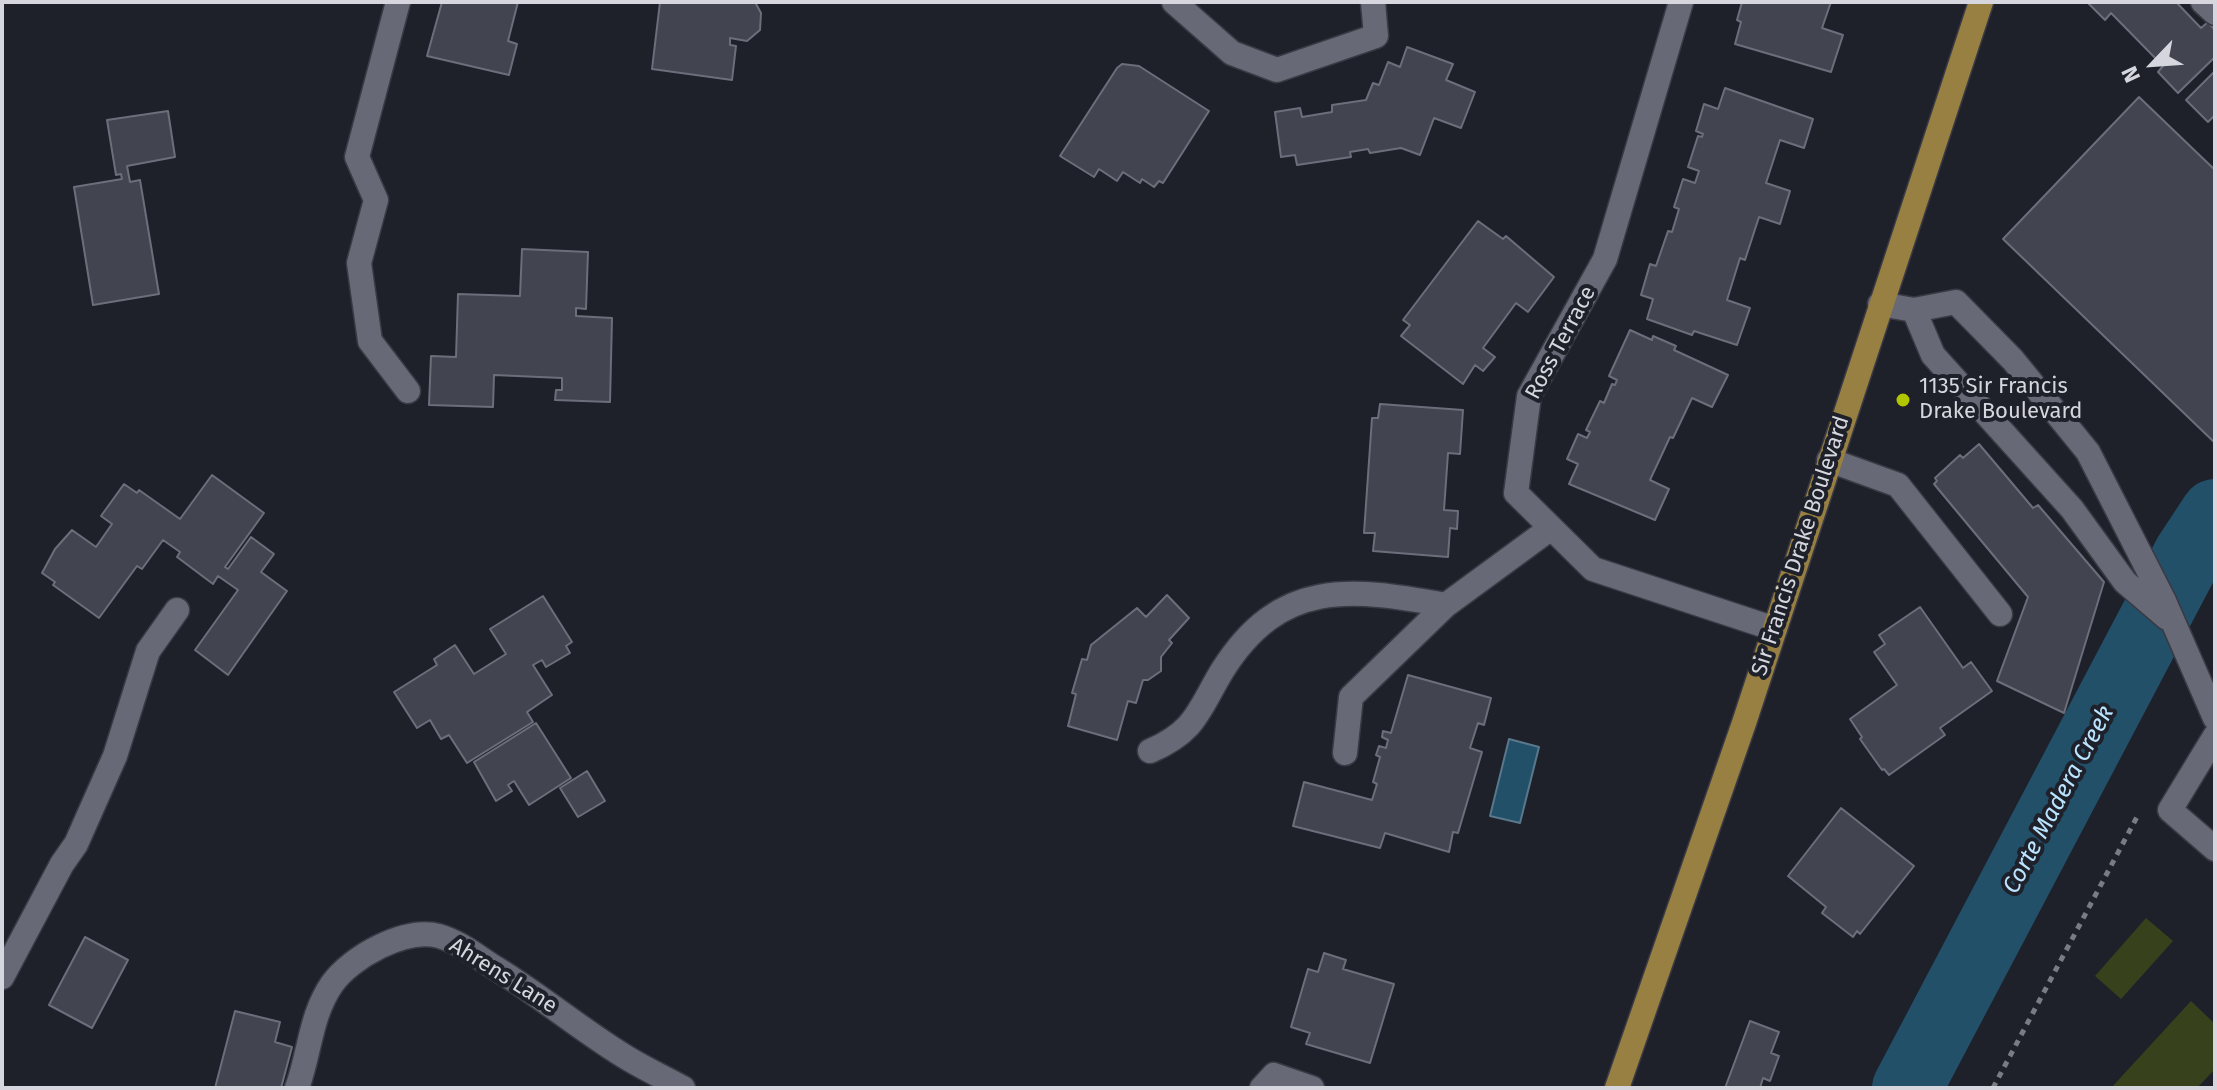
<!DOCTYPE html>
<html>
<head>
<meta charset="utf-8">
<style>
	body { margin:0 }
	#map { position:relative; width:2217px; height:1090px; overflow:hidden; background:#1e202a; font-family:"Fira Sans",sans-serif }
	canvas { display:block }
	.frame { position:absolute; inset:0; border:4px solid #d6d7de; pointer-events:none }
	.north { position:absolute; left:2113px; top:24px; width:80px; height:80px; -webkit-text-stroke:6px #1e202a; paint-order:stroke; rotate:245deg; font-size:22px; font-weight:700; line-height:32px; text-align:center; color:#d6d7de }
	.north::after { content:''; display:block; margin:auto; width:28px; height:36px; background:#d6d7de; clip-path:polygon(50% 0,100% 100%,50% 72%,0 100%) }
</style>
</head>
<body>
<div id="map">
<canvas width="2217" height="1090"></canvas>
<div class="frame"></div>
<div class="north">N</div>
</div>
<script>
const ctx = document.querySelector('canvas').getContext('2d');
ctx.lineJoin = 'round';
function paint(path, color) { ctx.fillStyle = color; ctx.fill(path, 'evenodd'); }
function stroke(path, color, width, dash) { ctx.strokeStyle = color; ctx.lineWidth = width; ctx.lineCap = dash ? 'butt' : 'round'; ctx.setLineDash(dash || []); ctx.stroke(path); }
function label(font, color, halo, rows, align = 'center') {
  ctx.font = font + ' "Fira Sans",sans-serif'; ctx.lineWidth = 8; ctx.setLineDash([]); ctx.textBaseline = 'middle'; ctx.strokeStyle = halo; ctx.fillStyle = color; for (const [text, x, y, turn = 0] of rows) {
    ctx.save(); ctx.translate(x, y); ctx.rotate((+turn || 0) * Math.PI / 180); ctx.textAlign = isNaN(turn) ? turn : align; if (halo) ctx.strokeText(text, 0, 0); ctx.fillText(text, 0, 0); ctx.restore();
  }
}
paint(new Path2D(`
	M 2146,918 L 2173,941 L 2121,999 L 2095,976 Z
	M 2191,1001 L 2215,1024 L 2215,1069 L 2197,1088 L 2111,1088 Z`), '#37421c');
const water = new Path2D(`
	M 1509,739 L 1539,747 L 1520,823 L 1490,816 Z`);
paint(water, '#235069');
stroke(water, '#59788c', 2);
stroke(new Path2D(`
	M 1907,1088 L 2188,555 L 2215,514`), '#235069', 70);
const building = new Path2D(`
	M 442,2 L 518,2 L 508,41 L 517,44 L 509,75 L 427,56 Z
	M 660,2 L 755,2 L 761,13 L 760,30 L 747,41 L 730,38 L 730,45 L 736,46 L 732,80 L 652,69 Z
	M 1742,2 L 1831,2 L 1822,28 L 1843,35 L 1831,72 L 1735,44 L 1741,22 L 1737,20 Z
	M 2087,2 L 2176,2 L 2201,28 L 2208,22 L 2215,30 L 2215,57 L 2178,93 L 2158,72 L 2163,66 L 2111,13 L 2105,20 Z
	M 1407,47 L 1453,64 L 1446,80 L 1475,92 L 1461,128 L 1434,118 L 1420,155 L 1401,148 L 1370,153 L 1368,149 L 1350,152 L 1351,157 L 1297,165 L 1295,155 L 1281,157 L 1275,112 L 1300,108 L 1302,117 L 1332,112 L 1332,105 L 1366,100 L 1373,83 L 1379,85 L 1388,62 L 1400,67 Z
	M 1122,64 L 1139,66 L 1209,111 L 1163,183 L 1159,181 L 1154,187 L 1142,179 L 1140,183 L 1123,172 L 1117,181 L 1099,169 L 1094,177 L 1060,156 L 1117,68 Z
	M 2215,71 L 2215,115 L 2208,122 L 2186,100 Z
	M 1725,88 L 1813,119 L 1804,148 L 1780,140 L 1766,183 L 1790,191 L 1780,224 L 1759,217 L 1745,260 L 1740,258 L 1727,300 L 1750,308 L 1737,345 L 1694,331 L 1692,335 L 1647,319 L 1653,299 L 1641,295 L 1650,264 L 1656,266 L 1668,231 L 1672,232 L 1679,209 L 1674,207 L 1683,179 L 1695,183 L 1699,171 L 1688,167 L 1698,136 L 1702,137 L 1703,134 L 1696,131 L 1704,104 L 1718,109 Z
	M 2139,97 L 2215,170 L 2214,442 L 2003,239 Z
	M 168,111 L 175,157 L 127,166 L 130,182 L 140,180 L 159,294 L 93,305 L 74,187 L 122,179 L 121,174 L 116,175 L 107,120 Z
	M 1478,221 L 1503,239 L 1506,236 L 1554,277 L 1528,312 L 1516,303 L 1483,348 L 1495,357 L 1483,371 L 1475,365 L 1463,384 L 1401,336 L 1410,325 L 1403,320 Z
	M 522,249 L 588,252 L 586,309 L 576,308 L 576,316 L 612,318 L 610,402 L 555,400 L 556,390 L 562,390 L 562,378 L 494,375 L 493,407 L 429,405 L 431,356 L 456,357 L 458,294 L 520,296 Z
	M 1630,330 L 1652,340 L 1653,336 L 1676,346 L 1674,350 L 1728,375 L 1712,407 L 1692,398 L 1673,438 L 1670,437 L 1650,480 L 1669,489 L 1655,520 L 1569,484 L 1578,464 L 1567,459 L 1578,434 L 1587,438 L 1590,432 L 1586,430 L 1600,401 L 1604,403 L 1612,384 L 1615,385 L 1617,380 L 1609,376 Z
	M 1380,404 L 1463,410 L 1460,454 L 1448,453 L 1444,510 L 1458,511 L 1457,529 L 1450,528 L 1448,557 L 1373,551 L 1375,533 L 1364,533 L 1372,418 L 1378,418 Z
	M 1979,444 L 2033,508 L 2038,505 L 2104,582 L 2064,713 L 1997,681 L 2028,597 L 1934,484 L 1937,481 L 1935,478 L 1960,455 L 1963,458 Z
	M 212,475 L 264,513 L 225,567 L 228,569 L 251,537 L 274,554 L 261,572 L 287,591 L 228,675 L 195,650 L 238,590 L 218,576 L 213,584 L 177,557 L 180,552 L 163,540 L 142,569 L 137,566 L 99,618 L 53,585 L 55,582 L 42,573 L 55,549 L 72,530 L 96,547 L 112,524 L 101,516 L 124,484 L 137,493 L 139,490 L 180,519 Z
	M 1167,595 L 1189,618 L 1169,640 L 1172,643 L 1161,657 L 1161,671 L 1148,680 L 1143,680 L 1136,703 L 1128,701 L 1117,740 L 1068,726 L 1076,694 L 1072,693 L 1082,659 L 1087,660 L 1091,645 L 1137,608 L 1146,617 Z
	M 543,596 L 572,642 L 566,646 L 570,653 L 546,667 L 542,660 L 533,665 L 552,695 L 527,712 L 533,722 L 467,763 L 449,735 L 441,739 L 430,720 L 417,728 L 394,692 L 437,665 L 434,659 L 455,645 L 474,674 L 506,654 L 490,629 Z
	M 1920,607 L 1963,668 L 1971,662 L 1992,691 L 1940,728 L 1945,735 L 1889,775 L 1884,769 L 1882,770 L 1860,739 L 1862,737 L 1850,719 L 1897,685 L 1874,652 L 1885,644 L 1879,635 Z
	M 1408,675 L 1491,698 L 1484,725 L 1478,723 L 1470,748 L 1482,752 L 1458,833 L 1453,832 L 1449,852 L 1385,833 L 1380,848 L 1293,826 L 1304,782 L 1372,800 L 1377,784 L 1373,782 L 1380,757 L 1376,755 L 1379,746 L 1386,748 L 1388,740 L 1382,737 L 1383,731 L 1391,733 Z
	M 536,723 L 571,778 L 529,805 L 514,781 L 508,785 L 512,791 L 496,801 L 474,762 Z
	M 587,771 L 605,801 L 578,817 L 560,788 Z
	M 1841,808 L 1914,866 L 1860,934 L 1857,931 L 1853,937 L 1822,913 L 1826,907 L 1788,876 Z
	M 85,937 L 128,960 L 92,1028 L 49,1005 Z
	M 1324,953 L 1346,960 L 1343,969 L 1394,984 L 1370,1063 L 1306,1044 L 1310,1033 L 1291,1027 L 1308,969 L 1318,972 Z
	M 235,1011 L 280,1022 L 275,1042 L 292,1047 L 281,1088 L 215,1088 Z
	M 1750,1021 L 1779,1032 L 1771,1053 L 1779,1056 L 1770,1081 L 1763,1078 L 1760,1088 L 1725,1088 Z`);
paint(building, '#424450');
stroke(building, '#6c6e7b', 2);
const minor = new Path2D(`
	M 398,2 L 357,157 L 376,200 L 359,263 L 370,341 L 408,391
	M 1174,2 L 1232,53 L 1277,70 L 1376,36 L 1373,2
	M 1681,2 L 1605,259 L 1529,396 L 1516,493 L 1593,569 L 1775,629
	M 2203,2 L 2215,13
	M 1880,304 L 1914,310 L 1956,302 L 2013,360 L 2088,452 L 2164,601 L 2215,718
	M 1914,310 L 1933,355 L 2072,509 L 2125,582 L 2167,618
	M 1829,460 L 1898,485 L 2000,614
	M 2215,736 L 2170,810 L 2215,849
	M 1150,751 C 1196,731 1198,711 1222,671 C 1280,578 1350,588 1446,605 L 1551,528
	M 1345,753 L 1351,697 L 1446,605
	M 2,977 L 62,864 L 76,844 L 115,756 L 148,651 L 177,610
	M 297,1088 C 310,1053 310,1016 332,984 C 351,957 405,927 439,936 C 460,942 479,958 497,969 C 541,996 580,1029 624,1056 C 643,1068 663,1077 683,1088
	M 1262,1088 L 1274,1075 L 1312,1088`);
const major = new Path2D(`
	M 1617,1088 L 1744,723 L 1981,2`);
stroke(minor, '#3a3a44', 27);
stroke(major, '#3a3a44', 27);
stroke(new Path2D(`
	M 1993,1088 L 2138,815`), '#7a7c84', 5, [6, 6]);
stroke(minor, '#676976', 24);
stroke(major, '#988042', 24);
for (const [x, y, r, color] of [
	[1903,400,8,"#b1c500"]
]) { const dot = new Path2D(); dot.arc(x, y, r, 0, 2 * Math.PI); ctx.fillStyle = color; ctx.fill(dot); stroke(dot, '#1e202a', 3); }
label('22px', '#d6d7de', '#1e202a', [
	["Ross Terrace",1561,343,-62],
	["Sir Francis Drake Boulevard",1801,546,-72],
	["Ahrens Lane",503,976,32]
]);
label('22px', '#d6d7de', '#1e202a', [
	["1135 Sir Francis",1919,387],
	["Drake Boulevard",1919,412]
], 'left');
label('italic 24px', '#bae4ff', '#1e202a', [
	["Corte Madera Creek",2059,800,-62]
]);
</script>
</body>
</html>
